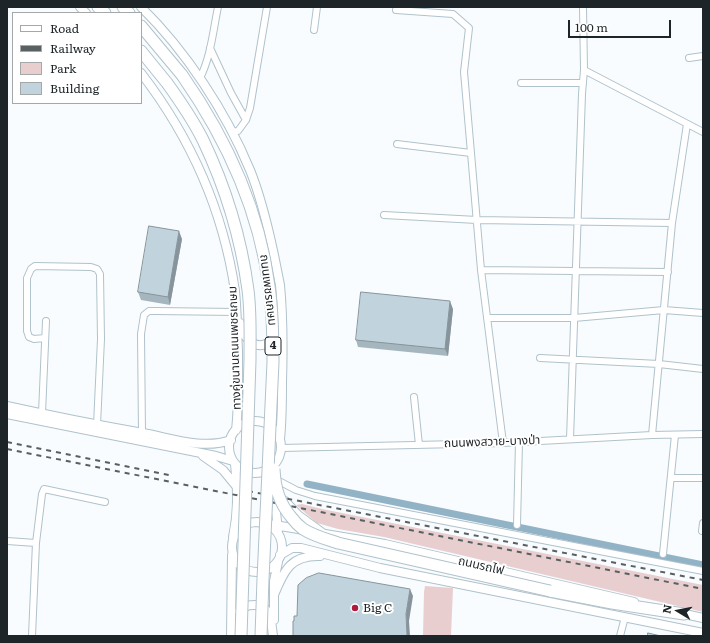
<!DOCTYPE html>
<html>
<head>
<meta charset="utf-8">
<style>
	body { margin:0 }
	#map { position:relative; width:710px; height:643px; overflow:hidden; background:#f8fcfe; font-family:Literata,serif }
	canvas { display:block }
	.frame { position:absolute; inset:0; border:8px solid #1e2528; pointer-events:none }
	.legend { position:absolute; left:12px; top:12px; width:130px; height:92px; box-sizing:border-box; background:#fff; border:1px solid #a5a8a9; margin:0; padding:5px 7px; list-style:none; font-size:12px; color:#1e2528 }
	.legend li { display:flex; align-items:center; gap:8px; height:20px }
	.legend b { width:20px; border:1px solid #a5a8a9 }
	.north { position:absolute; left:658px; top:591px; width:40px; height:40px; -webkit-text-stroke:3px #fff; paint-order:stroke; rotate:280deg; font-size:11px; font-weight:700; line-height:16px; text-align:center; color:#1e2528 }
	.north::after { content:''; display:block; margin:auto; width:14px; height:18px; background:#1e2528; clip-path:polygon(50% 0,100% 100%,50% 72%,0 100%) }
	.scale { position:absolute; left:568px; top:20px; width:103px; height:18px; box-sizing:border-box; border:2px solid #1e2528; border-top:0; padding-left:5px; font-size:12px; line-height:14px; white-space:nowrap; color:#1e2528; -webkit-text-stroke:3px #fff; paint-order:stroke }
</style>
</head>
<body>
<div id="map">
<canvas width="710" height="643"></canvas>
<div class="frame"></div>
<ul class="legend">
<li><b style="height:5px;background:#fff"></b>Road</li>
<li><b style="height:5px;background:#596062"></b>Railway</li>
<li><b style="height:11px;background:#e8cecf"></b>Park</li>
<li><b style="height:11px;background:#c1d4dd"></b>Building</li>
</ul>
<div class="north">N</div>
<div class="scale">100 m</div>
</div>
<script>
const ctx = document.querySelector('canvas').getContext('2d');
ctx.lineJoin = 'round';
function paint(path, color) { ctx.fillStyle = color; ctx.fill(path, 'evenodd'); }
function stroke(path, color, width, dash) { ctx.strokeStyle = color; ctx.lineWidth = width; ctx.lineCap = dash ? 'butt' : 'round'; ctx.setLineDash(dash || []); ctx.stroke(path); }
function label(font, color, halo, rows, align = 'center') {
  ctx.font = font + ' Literata,"Noto Sans Thai",serif'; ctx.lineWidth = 4; ctx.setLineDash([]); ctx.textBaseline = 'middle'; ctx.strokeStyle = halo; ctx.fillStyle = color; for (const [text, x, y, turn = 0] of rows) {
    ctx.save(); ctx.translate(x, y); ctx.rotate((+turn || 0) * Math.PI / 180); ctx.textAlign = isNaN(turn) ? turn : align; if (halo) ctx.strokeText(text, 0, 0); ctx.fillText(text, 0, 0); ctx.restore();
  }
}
paint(new Path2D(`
	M 302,504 L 322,509 L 703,585 L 703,612 L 384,537 L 338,529 L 317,523 L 296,505 Z
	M 425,586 L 453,588 L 451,636 L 423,636 L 424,592 Z`), '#e8cecf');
stroke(new Path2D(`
	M 307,484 L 703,565`), '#91b3c5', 7);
const street = new Path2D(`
	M 396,10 L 453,14 L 469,28 L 464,72 L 471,153 L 481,270 L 503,443
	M 314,30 L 317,7
	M 210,48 L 231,93 L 246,120
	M 689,58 L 703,56
	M 584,70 L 703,132
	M 200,78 C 211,56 213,31 218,7
	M 521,83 L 583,83
	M 232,132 L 238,131 L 246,120 L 250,108 L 267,7
	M 397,144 L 471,153
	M 384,215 L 477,220 L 672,223
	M 481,270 L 668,272
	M 487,318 L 574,318 L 664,310 L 703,313
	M 45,338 L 34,339 L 29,337 L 27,331 L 27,278 L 31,269 L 35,266 L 91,267 L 97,269 L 100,274 L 101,339 L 97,425
	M 540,358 L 659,364 L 703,369
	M 414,397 L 419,445
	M 42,413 L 46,321
	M 142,433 L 141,334 L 144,315 L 149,311 L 155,311 L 237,312
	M 652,435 L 672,223 L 687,124
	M 570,439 L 582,94 L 584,70 L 583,7
	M 281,448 L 503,443 L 652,435 L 703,434
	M 671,478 L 703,478
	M 277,480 L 296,490 L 315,496 L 703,571
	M 517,525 L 519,442
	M 702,531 L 703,523
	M 7,541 L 36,543
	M 663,554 L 675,435
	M 32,636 L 36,543 L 42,494 L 44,489 L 105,502
	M 620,636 L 625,617`);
const secondary = new Path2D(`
	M 80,7 L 86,13
	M 141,7 C 186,51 226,112 250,170 C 261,197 268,227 274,255 C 276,265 278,275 280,285 C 283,317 283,349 282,382 C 282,401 282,420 280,439
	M 141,73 C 191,138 223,209 235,291 C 237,311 237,331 238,351 C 238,378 239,404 236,430
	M 240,323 C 244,342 260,354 275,337
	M 7,406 C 52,416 97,425 143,433 C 171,438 203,450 231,440
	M 7,414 L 216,456 L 233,461
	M229 447a26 26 0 1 1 52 0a26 26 0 1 1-52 0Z
	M 203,456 L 223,470 L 237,487
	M 276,492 L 275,503 L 278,530
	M 285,501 L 298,515 L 324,534
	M 257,522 L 304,530
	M232 547a25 25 0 1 1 50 0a25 25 0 1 1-50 0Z
	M 319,533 L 385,544 L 634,602
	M 233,537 C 238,513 238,488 235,464
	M 280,555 L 292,548 L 301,548 L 380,568 L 703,633
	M 274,595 C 284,570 291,555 320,556
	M 239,611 C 243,607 247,605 253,605 C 272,604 271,622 273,636
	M 680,613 L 703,618
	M 274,620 L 274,581 L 278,562
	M 231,636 L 232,555`);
const highway = new Path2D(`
	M 98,7 L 105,13
	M 123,7 L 129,13
	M 141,26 L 182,75
	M 141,51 L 167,83
	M 550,591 L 612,603 L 684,614`);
stroke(street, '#b0c2cc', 8);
stroke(secondary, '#b0c2cc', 10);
stroke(highway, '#b0c2cc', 13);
stroke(street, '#fff', 6);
stroke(secondary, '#fff', 8);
stroke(highway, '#fff', 11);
stroke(new Path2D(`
	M 7,442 L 169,475
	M 7,449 L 703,589
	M 248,491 L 703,580`), '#596062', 2, [5, 5]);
const highwayBridge = new Path2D(`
	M 182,75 C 226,138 259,210 269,286 C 273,312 273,337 273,362 L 263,579 L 261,636
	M 167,83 C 180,101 193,120 203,140 C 225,186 241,238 248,290 C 251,313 250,336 250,360 L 241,636
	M 274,469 C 275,488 279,503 292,518 C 295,522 299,526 303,529 C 314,536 326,539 338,543 L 550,591`);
stroke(highwayBridge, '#b0c2cc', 13, []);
stroke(highwayBridge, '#fff', 11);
paint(new Path2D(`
	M 182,239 L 170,305 L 141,300 L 138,292 Z
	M 453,309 L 448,356 L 358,347 L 356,340 Z`), '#a6b6be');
paint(new Path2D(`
	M 179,231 L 182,239 L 170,305 L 168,297 Z
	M 450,301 L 453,309 L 448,356 L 445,349 Z
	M 410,589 L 413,596 L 409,621 L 410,636 L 407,636 L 406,614 Z`), '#87949b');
const building = new Path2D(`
	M 149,226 L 179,231 L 168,297 L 138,292 Z
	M 361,292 L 450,301 L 445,349 L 356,340 Z
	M 319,573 L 410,589 L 406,614 L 407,636 L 293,636 L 293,621 L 294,621 L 294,616 L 297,616 L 298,585 L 306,578 Z
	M 648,633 L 661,636 L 648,636 Z`);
paint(building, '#c1d4dd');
stroke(building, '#87949b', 1);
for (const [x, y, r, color] of [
	[355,608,4,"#ae1a3d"]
]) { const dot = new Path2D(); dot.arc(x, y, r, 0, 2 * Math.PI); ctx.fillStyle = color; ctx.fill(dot); stroke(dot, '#fff', 1.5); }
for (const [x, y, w] of [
	[273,346,16]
]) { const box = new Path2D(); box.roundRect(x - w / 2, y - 9, w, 18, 3); ctx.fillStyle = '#fff'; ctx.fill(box); stroke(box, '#1e2528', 1); }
label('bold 11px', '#1e2528', null, [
	["4",273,346]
]);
label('12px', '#1e2528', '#fff', [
	["ถนนเพชรเกษม",268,290,83],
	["ทางคู่ขนานถนนเพชรเกษม",235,348,-92],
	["ถนนพงสวาย-บางป่า",492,442,-2],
	["ถนนรถไฟ",481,566,13]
]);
label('12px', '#1e2528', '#fff', [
	["Big C",363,608]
], 'left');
</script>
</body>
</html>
